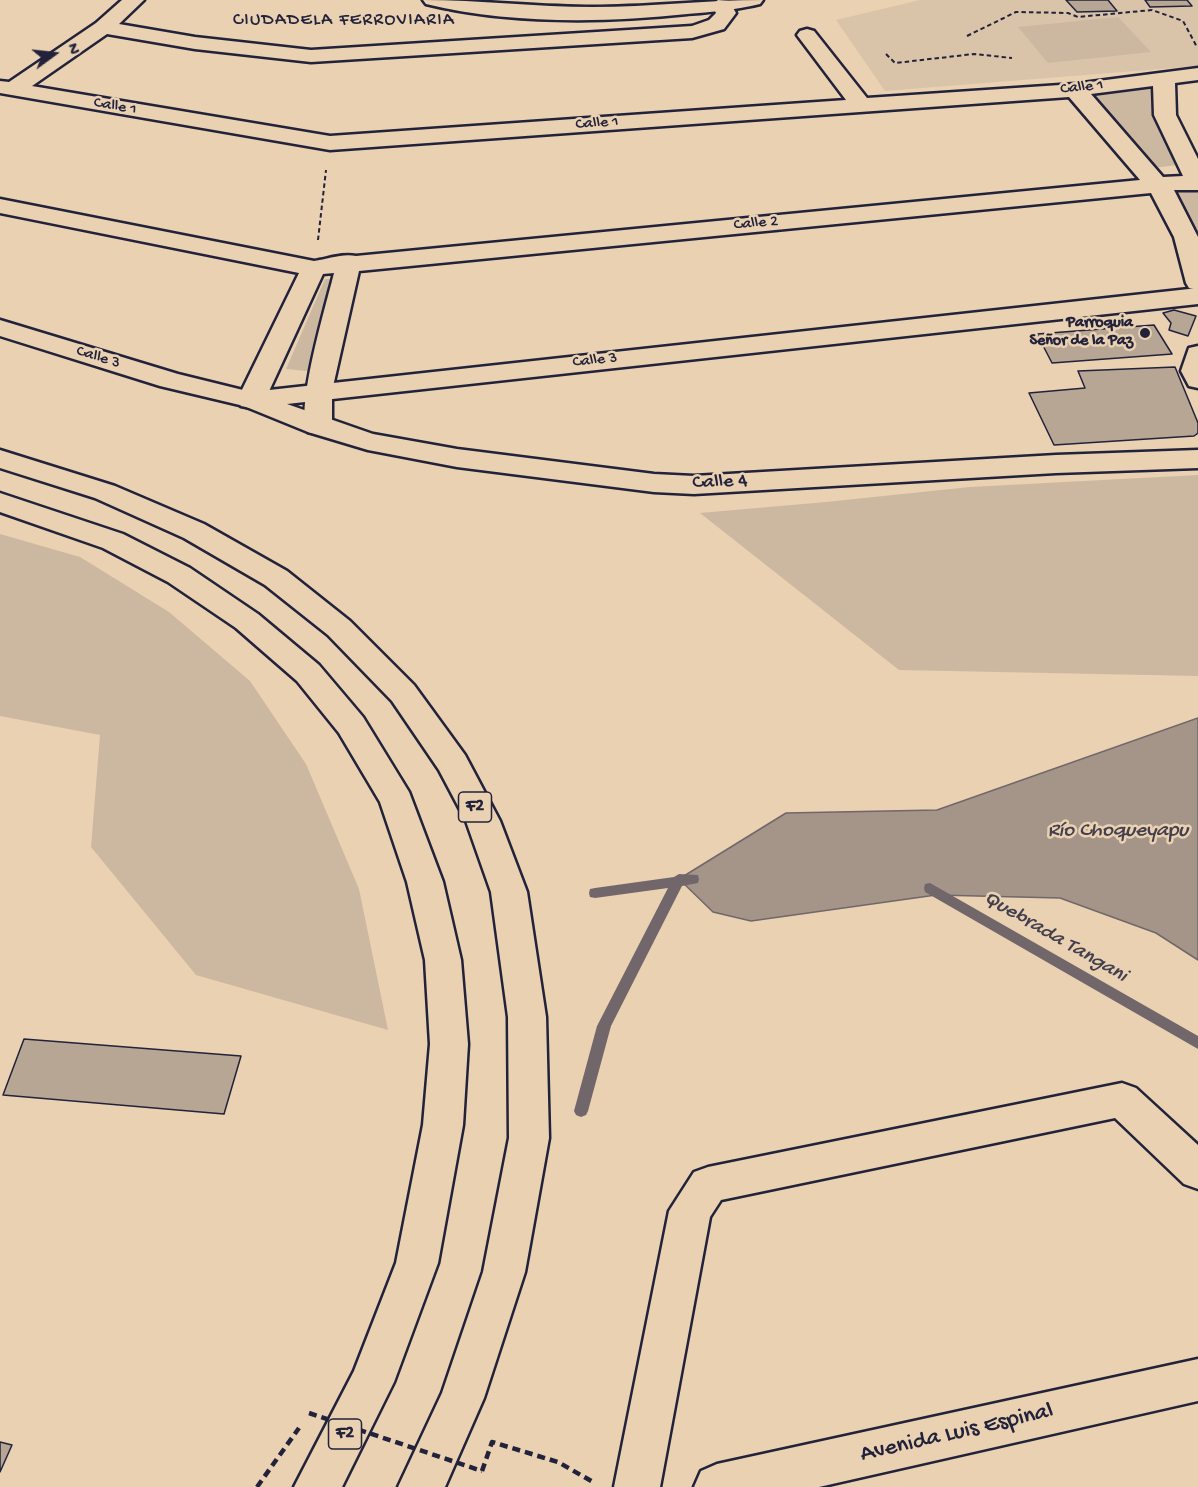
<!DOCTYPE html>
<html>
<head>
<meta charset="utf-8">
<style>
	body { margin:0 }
	#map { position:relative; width:1198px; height:1487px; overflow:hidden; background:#e9d1b2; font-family:"Gochi Hand",sans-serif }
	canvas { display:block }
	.north { position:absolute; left:24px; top:24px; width:60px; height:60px; -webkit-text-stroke:4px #e9d1b2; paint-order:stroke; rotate:75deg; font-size:16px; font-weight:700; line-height:24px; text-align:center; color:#22223b }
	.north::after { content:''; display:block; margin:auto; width:21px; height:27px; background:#22223b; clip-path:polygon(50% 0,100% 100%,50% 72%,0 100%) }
</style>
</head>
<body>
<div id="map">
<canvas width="1198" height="1487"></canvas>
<div class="north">N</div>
</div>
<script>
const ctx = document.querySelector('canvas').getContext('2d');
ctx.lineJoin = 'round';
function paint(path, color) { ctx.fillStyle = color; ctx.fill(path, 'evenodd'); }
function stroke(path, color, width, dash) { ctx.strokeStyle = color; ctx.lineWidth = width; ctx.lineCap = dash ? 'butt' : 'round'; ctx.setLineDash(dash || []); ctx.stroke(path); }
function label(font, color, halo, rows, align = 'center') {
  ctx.font = font + ' "Gochi Hand",sans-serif'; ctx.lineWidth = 5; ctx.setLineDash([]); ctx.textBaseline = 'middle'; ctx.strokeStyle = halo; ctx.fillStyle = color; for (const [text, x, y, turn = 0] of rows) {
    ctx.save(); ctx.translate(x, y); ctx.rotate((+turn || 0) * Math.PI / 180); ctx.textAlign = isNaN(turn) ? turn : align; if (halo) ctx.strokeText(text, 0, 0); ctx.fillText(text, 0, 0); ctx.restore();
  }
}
paint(new Path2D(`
	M 920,0 L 1198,0 L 1198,66 L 885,91 L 836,20 Z`), '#dac4a9');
paint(new Path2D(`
	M 1118,17 L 1151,52 L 1048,63 L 1018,27 Z
	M 1148,86 L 1155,89 L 1154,118 L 1186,164 L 1152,168 L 1091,93 Z
	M 1189,188 L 1198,193 L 1198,253 L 1173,193 L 1175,190 Z
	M 325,279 L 330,279 L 310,368 L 307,371 L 286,369 Z
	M 1198,475 L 1198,676 L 899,670 L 700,513 L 826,502 L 970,487 Z
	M 0,534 L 80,557 L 169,612 L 250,681 L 306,764 L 359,889 L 388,1030 L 196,975 L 91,847 L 100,735 L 0,716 Z`), '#ccb8a1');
const water = new Path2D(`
	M 1198,718 L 1198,960 L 1156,933 L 1060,898 L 936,895 L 751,921 L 713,912 L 679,879 L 786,813 L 937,810 Z`);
paint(water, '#a59589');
stroke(water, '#71676a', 1.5);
paint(new Path2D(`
	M 679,874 L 698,875 L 699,879 L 698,883 L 682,886 L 611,1026 L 588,1111 L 586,1115 L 581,1117 L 576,1115 L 574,1111 L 597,1026 L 668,888 L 595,898 L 590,897 L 589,893 L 590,889 L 595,888 L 674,877 Z
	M 930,883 L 1198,1036 L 1198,1049 L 925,892 L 924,888 L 925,884 Z`), '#71676a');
const building = new Path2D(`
	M 1066,0 L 1108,0 L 1117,11 L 1077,12 Z
	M 1145,0 L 1187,0 L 1192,6 L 1150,7 Z
	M 1174,310 L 1196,316 L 1188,336 L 1169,330 L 1171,323 L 1163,313 Z
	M 1154,325 L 1172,354 L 1052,363 L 1037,334 Z
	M 1175,367 L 1198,423 L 1198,433 L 1194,436 L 1054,445 L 1029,393 L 1085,388 L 1078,371 Z
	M 24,1039 L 241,1056 L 224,1114 L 3,1095 Z
	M 0,1442 L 12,1445 L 0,1472 Z`);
paint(building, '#b7a694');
stroke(building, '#22223b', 1.5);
const street = new Path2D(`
	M 122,0 L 144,0 L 119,24 L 195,37 L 311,50 L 692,26 L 709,20 L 716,13 L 712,5 L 718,0 L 729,1 L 736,13 L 724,29 L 692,38 L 311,62 L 195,49 L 107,34 L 32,86 L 330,136 L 846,100 L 797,35 L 800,31 L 807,29 L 814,31 L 867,98 L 1075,84 L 1198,68 L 1198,80 L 1175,83 L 1176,115 L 1198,159 L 1198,190 L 1174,190 L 1198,237 L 1198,290 L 1189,288 L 1186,283 L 1174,237 L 1151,193 L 359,271 L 332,391 L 332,426 L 328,432 L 318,434 L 308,432 C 294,411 327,302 334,273 L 323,274 L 265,400 L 261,406 L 251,408 L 241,406 L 237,400 L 299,273 L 0,213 L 0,199 L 314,261 C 328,259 343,253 356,256 L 1140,180 L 1069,97 L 330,150 L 0,93 L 0,81 L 9,82 L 96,23 ZM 1153,86 L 1154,115 L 1183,176 L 1163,177 L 1091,94 Z
	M 1198,346 L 1198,388 L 1189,386 L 1181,371 L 1189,348 Z
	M 1122,1083 L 1136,1088 L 1198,1145 L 1198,1189 L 1184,1184 L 1115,1118 L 721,1200 L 710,1217 L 660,1487 L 614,1487 L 669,1211 L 694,1172 L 708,1167 Z`);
const secondary = new Path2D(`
	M 423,0 C 480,0 536,7 593,7 C 650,7 706,0 763,0 L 760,4 C 736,10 711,12 687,14 C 604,23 507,24 426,4 Z
	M 1198,288 L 1198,304 L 287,404 L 373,434 L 457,449 L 654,474 L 694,476 L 1056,455 L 1198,450 L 1198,468 L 1056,473 L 694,494 L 654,492 L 457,467 L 368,450 L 308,432 L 244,406 L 160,386 L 0,336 L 0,320 L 178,374 L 251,392 Z
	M 1198,1359 L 1198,1401 L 819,1487 L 694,1487 L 701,1471 L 717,1464 Z`);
const highway = new Path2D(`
	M 0,450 L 115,486 L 204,524 L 287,571 L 350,621 L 414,685 L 465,755 L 500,821 L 527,892 L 546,1017 L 549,1138 L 525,1272 L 484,1398 L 445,1487 L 398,1487 L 442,1393 L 483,1272 L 509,1138 L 508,1017 L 491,892 L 466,821 L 439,770 L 392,701 L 328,635 L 265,585 L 184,538 L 95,498 L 0,468 Z
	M 0,493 L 123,534 L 190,568 L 258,614 L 319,665 L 363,717 L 409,792 L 443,882 L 461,960 L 468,1044 L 463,1125 L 438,1263 L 394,1382 L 342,1487 L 294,1487 L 354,1371 L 396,1263 L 423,1125 L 430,1044 L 425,960 L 407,882 L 380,802 L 339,733 L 297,681 L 236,628 L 168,582 L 103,548 L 0,512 Z`);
stroke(street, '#22223b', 5);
stroke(secondary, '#22223b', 5);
stroke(highway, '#22223b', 5);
stroke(new Path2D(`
	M 967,36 L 1016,12 L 1068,13 L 1078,17 L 1152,10 L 1183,21 L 1197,47
	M 886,54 L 895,63 L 974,54 L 1012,58
	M 318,240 L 326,170`), '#22223b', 2, [4.5, 3]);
stroke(new Path2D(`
	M 482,1471 L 492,1442 L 558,1462 L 593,1482
	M 257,1487 L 299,1428`), '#22223b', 4.5, [8, 5]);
paint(street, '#e9d1b2');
paint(secondary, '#e9d1b2');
paint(highway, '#e9d1b2');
stroke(new Path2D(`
	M 309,1413 L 482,1471`), '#22223b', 4.5, [8, 5]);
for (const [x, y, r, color] of [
	[1145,333,6,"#22223b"]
]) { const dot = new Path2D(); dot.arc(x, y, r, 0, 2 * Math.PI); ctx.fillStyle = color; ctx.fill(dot); stroke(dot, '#e9d1b2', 2); }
label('16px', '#22223b', '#e9d1b2', [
	["Calle 1",1082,88,-6],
	["Calle 1",115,107,10],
	["Calle 1",597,124,-4],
	["Calle 2",756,224,-5],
	["Calle 3",98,358,17],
	["Calle 3",595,361,-6]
]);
label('bold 16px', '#22223b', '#e9d1b2', [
	["Parroquia",1133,324],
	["Señor de la Paz",1133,342]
], 'right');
ctx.letterSpacing = '1.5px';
label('18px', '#22223b', '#e9d1b2', [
	["CIUDADELA FERROVIARIA",344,21]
]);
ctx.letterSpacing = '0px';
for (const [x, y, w] of [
	[475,807,33],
	[345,1434,33]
]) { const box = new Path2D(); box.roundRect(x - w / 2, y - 15, w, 30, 4.5); ctx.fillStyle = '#e9d1b2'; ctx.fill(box); stroke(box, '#22223b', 1.5); }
label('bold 18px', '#22223b', null, [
	["F2",475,807],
	["F2",345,1434]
]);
label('20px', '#22223b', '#e9d1b2', [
	["Calle 4",720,483,-2]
]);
label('italic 21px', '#433f4e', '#e9d1b2', [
	["Río Choqueyapu",1118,832],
	["Quebrada Tangani",1055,938,30]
]);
label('24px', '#22223b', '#e9d1b2', [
	["Avenida Luis Espinal",957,1434,-13]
]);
</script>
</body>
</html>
